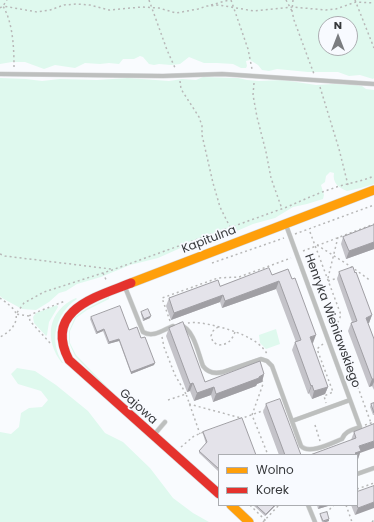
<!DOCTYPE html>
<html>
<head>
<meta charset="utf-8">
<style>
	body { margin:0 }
	#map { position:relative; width:374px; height:522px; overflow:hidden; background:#f9fbfe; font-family:Poppins,sans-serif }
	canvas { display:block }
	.legend { position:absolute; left:218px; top:454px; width:140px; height:52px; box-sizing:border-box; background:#f8faff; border:1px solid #abadb1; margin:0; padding:5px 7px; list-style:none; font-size:12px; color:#37393c }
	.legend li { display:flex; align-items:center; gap:8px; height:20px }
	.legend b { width:20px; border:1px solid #abadb1 }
	.north { position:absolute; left:318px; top:16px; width:40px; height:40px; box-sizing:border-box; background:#f8faff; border:1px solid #abadb1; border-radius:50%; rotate:0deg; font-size:11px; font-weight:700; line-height:16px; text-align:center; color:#37393c }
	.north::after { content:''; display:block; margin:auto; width:14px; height:18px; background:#7b7d80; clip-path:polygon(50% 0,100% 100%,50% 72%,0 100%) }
</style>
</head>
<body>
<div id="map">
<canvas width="374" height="522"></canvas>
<ul class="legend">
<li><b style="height:5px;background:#ff9f0a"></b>Wolno</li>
<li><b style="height:5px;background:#e5322d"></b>Korek</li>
</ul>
<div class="north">N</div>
</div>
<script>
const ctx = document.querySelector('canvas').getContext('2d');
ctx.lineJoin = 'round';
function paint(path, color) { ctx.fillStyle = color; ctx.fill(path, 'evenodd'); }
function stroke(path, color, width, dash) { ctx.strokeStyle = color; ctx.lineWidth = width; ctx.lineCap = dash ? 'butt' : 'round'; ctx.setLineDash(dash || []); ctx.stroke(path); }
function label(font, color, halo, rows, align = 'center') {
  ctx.font = font + ' Poppins,sans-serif'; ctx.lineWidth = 3.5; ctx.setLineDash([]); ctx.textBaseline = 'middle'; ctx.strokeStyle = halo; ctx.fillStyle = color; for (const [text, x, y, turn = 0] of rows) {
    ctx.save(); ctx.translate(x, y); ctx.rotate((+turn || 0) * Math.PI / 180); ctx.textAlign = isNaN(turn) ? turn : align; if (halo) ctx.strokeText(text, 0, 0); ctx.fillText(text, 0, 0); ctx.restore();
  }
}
paint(new Path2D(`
	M 0,0 L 374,0 L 374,78 L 373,79 L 360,75 L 349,76 L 338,72 L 308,72 L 277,69 L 269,71 L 262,70 L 258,65 L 250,60 L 246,61 L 247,66 L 246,68 L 241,68 L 233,64 L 217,63 L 204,63 L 189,57 L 180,64 L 171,65 L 159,64 L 154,65 L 149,64 L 143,57 L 140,56 L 134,59 L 123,59 L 119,64 L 109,63 L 100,64 L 85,63 L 75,68 L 55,65 L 44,69 L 25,62 L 12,62 L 0,64 ZM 326,24 L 350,24 L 350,48 L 326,48 Z
	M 203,77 L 238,78 L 247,80 L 259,81 L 283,80 L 316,85 L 333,84 L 357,85 L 362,86 L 366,89 L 374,90 L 374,184 L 361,188 L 347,191 C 339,188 332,183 334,173 L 330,172 L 326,176 L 325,182 L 321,185 L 324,195 L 323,199 L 307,204 L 293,207 L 275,218 L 253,224 L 230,234 L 198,244 L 185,246 L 158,258 L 130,265 L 101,277 L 77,284 L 66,291 L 59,293 L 49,302 L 36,310 L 22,309 L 2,298 L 0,296 L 0,78 L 26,79 L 42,81 L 60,79 L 97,80 L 128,78 L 169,81 L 182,79 L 196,80 Z
	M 109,297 L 109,299 L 87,310 L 76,318 L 70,331 L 70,343 L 76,355 L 114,394 L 139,415 L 139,416 L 101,383 L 75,356 L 69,343 L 69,331 L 75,317 L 86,309 Z
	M 76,298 L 77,299 C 56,313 48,341 63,363 L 62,363 C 44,340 47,311 76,298 Z
	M 57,305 L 58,307 L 49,322 L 47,335 L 46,336 L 34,323 L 33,317 L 36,313 Z
	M 276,329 L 280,344 L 266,349 L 260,343 L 259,335 Z
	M 17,368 L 35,371 L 56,385 L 88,411 L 105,433 L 123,442 L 150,468 L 173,498 L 193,513 L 209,522 L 0,522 L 0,432 L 11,434 L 19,427 L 21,413 L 29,408 L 42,407 L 48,400 L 41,391 L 18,384 L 11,374 Z`), '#dff9ee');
const lane = new Path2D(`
	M 0,74 L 163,76 L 222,74 L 374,84
	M 125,287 L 143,332 C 153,338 163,330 173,326
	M 180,325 C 194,329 198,353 203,366 C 208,373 215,374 223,372 L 261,359 L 267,361 L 272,366 L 301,446 C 309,455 332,443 342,439 C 345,431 352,430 360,427 L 286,225
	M 292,421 L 350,400
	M 153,436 L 165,422
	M 357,474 L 374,468
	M 308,505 L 315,522`);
const slow = new Path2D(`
	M 131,283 L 374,190
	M 231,505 L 249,522`);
const jam = new Path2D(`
	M 131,283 C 96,297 43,310 69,360 L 219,494`);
stroke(lane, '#d7d8da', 5);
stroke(slow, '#d7d8da', 10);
stroke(jam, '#d7d8da', 10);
stroke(new Path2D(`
	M 149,0 L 167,50 L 176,70
	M 231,0 L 248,49 L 252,69
	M 286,0 L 292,11
	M 293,0 L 292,11 L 294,20 L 314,74
	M 355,0 L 374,48
	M 211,5 L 229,0
	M 0,8 L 3,6 L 7,0
	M 14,67 C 14,48 13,23 3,6 L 37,12 L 50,10 L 64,5 L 77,4 L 90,5 L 109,10 L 142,7 L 159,8 L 176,13 L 198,9 L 207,6 L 219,5 L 254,11 L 292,7 L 326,10 L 336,9 L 356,2 L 374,3
	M 180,81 L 181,89 L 199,117 L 202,126 L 202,135 L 213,183 L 220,207 L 230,227
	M 254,83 L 253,95 L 257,117 L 266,152 L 271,178 L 282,209
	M 320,87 L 339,149 L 348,185
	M 310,232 L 341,315 L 336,327 L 371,423
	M 295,234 L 374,205
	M 317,245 L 353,268 L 371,281
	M 303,251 L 374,224
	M 0,254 L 5,256 L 111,269
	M 212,263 L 284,238
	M 103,273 L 107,282
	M 328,278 L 338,237
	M 328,281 L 338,278
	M 0,298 C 5,302 15,308 16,314 C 18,325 8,333 0,337
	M 29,316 L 16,314 L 24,303 L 44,292 L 112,270 L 287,207 C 303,200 318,193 334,188 C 347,183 361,182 374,176
	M 170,321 L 162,298 L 218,278 L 239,277 L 291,258
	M 188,323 C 200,320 238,331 249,338 C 256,341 264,348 267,354
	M 218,327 L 213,331 L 211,336 L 213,342 L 218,345 C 228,345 232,340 235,332
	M 162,337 L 164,347 L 175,375 L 186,394
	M 50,343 L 30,321 L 29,316 L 32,314 L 65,301
	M 323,344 L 317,349 L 333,392 L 324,396 L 326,403
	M 262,380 L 263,384 L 252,415 L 268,455
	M 168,400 L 186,394 L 200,434
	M 189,404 L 241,418
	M 240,419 L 265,410
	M 315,425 L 320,441
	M 365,425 L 374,422
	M 181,447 L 194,436 L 204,432
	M 357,489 L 374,483
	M 250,505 L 267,522
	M 346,505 L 352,522
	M 326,513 L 334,505
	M 263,522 L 279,505
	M 372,522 L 374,520`), '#b8b8b8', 1.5, [2, 3]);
stroke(lane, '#bdbfbe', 4);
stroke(slow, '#ff9f0a', 9);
stroke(jam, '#e5322d', 9);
paint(new Path2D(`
	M 374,225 L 374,249 L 346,259 L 341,244 L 343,237 Z
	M 288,269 L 313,343 L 312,344 L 328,387 L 325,394 L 312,399 L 309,393 L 308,394 L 292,350 L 295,342 L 296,342 L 276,289 L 222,308 L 220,302 L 171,320 L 166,306 L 169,298 L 272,275 Z
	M 339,272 L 372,315 L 369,323 L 368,323 L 374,339 L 374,390 L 372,386 L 369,387 L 348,331 L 351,323 L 352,322 L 337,279 Z
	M 141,312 L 150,318 L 143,321 L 141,314 Z
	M 91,317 L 129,330 L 141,338 L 154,365 L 131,374 L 119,341 L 108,344 L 103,331 L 96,334 L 90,319 Z
	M 169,328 L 205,382 L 264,374 L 262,382 L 257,384 L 256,386 L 213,402 L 211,395 L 194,401 L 190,391 L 187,392 L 166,336 Z
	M 374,403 L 374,415 L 373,415 L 370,407 L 371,404 Z
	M 266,404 L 301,455 L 279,455 L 263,412 Z
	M 374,424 L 360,453 L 358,459 L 351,440 L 354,432 Z
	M 203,432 L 219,455 L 219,472 L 199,453 L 199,451 L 206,444 L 203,434 Z
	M 374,486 L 355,515 L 351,505 L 357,505 Z
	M 253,505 L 276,505 L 265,516 Z
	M 317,505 L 328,505 L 328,506 L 318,509 Z
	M 320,514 L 329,521 L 326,522 L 322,522 L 320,516 Z`), '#c4c3c9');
paint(new Path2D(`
	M 374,242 L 374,249 L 346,259 L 349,251 Z
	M 279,281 L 276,289 L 222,308 L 225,301 Z
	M 223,295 L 220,302 L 171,320 L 174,313 Z
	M 372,315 L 369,323 L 363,325 L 366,318 Z
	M 151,316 L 150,318 L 143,321 L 144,319 Z
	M 104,329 L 103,331 L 96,334 L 97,332 Z
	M 316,335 L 313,343 L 307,345 L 310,337 Z
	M 119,339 L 119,341 L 108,344 L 109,342 Z
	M 155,363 L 154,365 L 131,374 L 131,372 Z
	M 264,374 L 262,382 L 257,384 L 256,386 L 213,402 L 216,394 Z
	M 372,379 L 374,379 L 374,382 L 372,386 L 369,387 Z
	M 193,383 L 190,391 L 187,392 L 190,384 Z
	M 312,385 L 309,393 L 308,394 L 311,386 Z
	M 214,387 L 211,395 L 194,401 L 197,393 Z
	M 328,387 L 325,394 L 312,399 L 314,391 Z
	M 374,441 L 374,448 L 360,453 L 358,459 L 357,459 L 357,455 L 354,455 L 359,446 Z
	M 374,502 L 374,508 L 355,515 L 358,508 Z
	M 275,505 L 276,505 L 265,516 L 266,514 Z
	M 320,505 L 328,505 L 328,506 L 318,509 Z
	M 329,519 L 329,521 L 326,522 L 323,522 Z`), '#a09fa4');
const building = new Path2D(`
	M 374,225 L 374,242 L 349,251 L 343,237 Z
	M 353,267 L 355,273 L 356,272 L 372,315 L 366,318 L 374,339 L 374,379 L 372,379 L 351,323 L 357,321 L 339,272 Z
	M 269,268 L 272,275 L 288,269 L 292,279 L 295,278 L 316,335 L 310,337 L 328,387 L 314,391 L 312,385 L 311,386 L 295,342 L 301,340 L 279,281 L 225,301 L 223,295 L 174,313 L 169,298 L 218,280 L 220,286 Z
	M 120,306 L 129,330 L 137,327 L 141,338 L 145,337 L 155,363 L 131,372 L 119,339 L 109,342 L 104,329 L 97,332 L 91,317 Z
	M 148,309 L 151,316 L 144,319 L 141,312 Z
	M 183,322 L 205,382 L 260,361 L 264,374 L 259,377 L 259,378 L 216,394 L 214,387 L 197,393 L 193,383 L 190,384 L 169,328 Z
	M 280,399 L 301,455 L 285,455 L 266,404 Z
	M 374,403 L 374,413 L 371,404 Z
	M 242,418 L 256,455 L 219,455 L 219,469 L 199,451 L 207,442 L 203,432 Z
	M 374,424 L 374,441 L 359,446 L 361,451 L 355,453 L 356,454 L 354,455 L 310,455 L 356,438 L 354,432 Z
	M 374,486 L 374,502 L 358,508 L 357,505 L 357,492 Z
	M 256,505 L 275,505 L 266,514 Z
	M 327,512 L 329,519 L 323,521 L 320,514 Z`);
paint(building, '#e4e3ea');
stroke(building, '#a09fa4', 1);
label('12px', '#37393c', '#f8faff', [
	["Kapitulna",209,240,-21],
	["Henryka Wieniawskiego",332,321,70],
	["Gajowa",138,407,42]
]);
</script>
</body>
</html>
